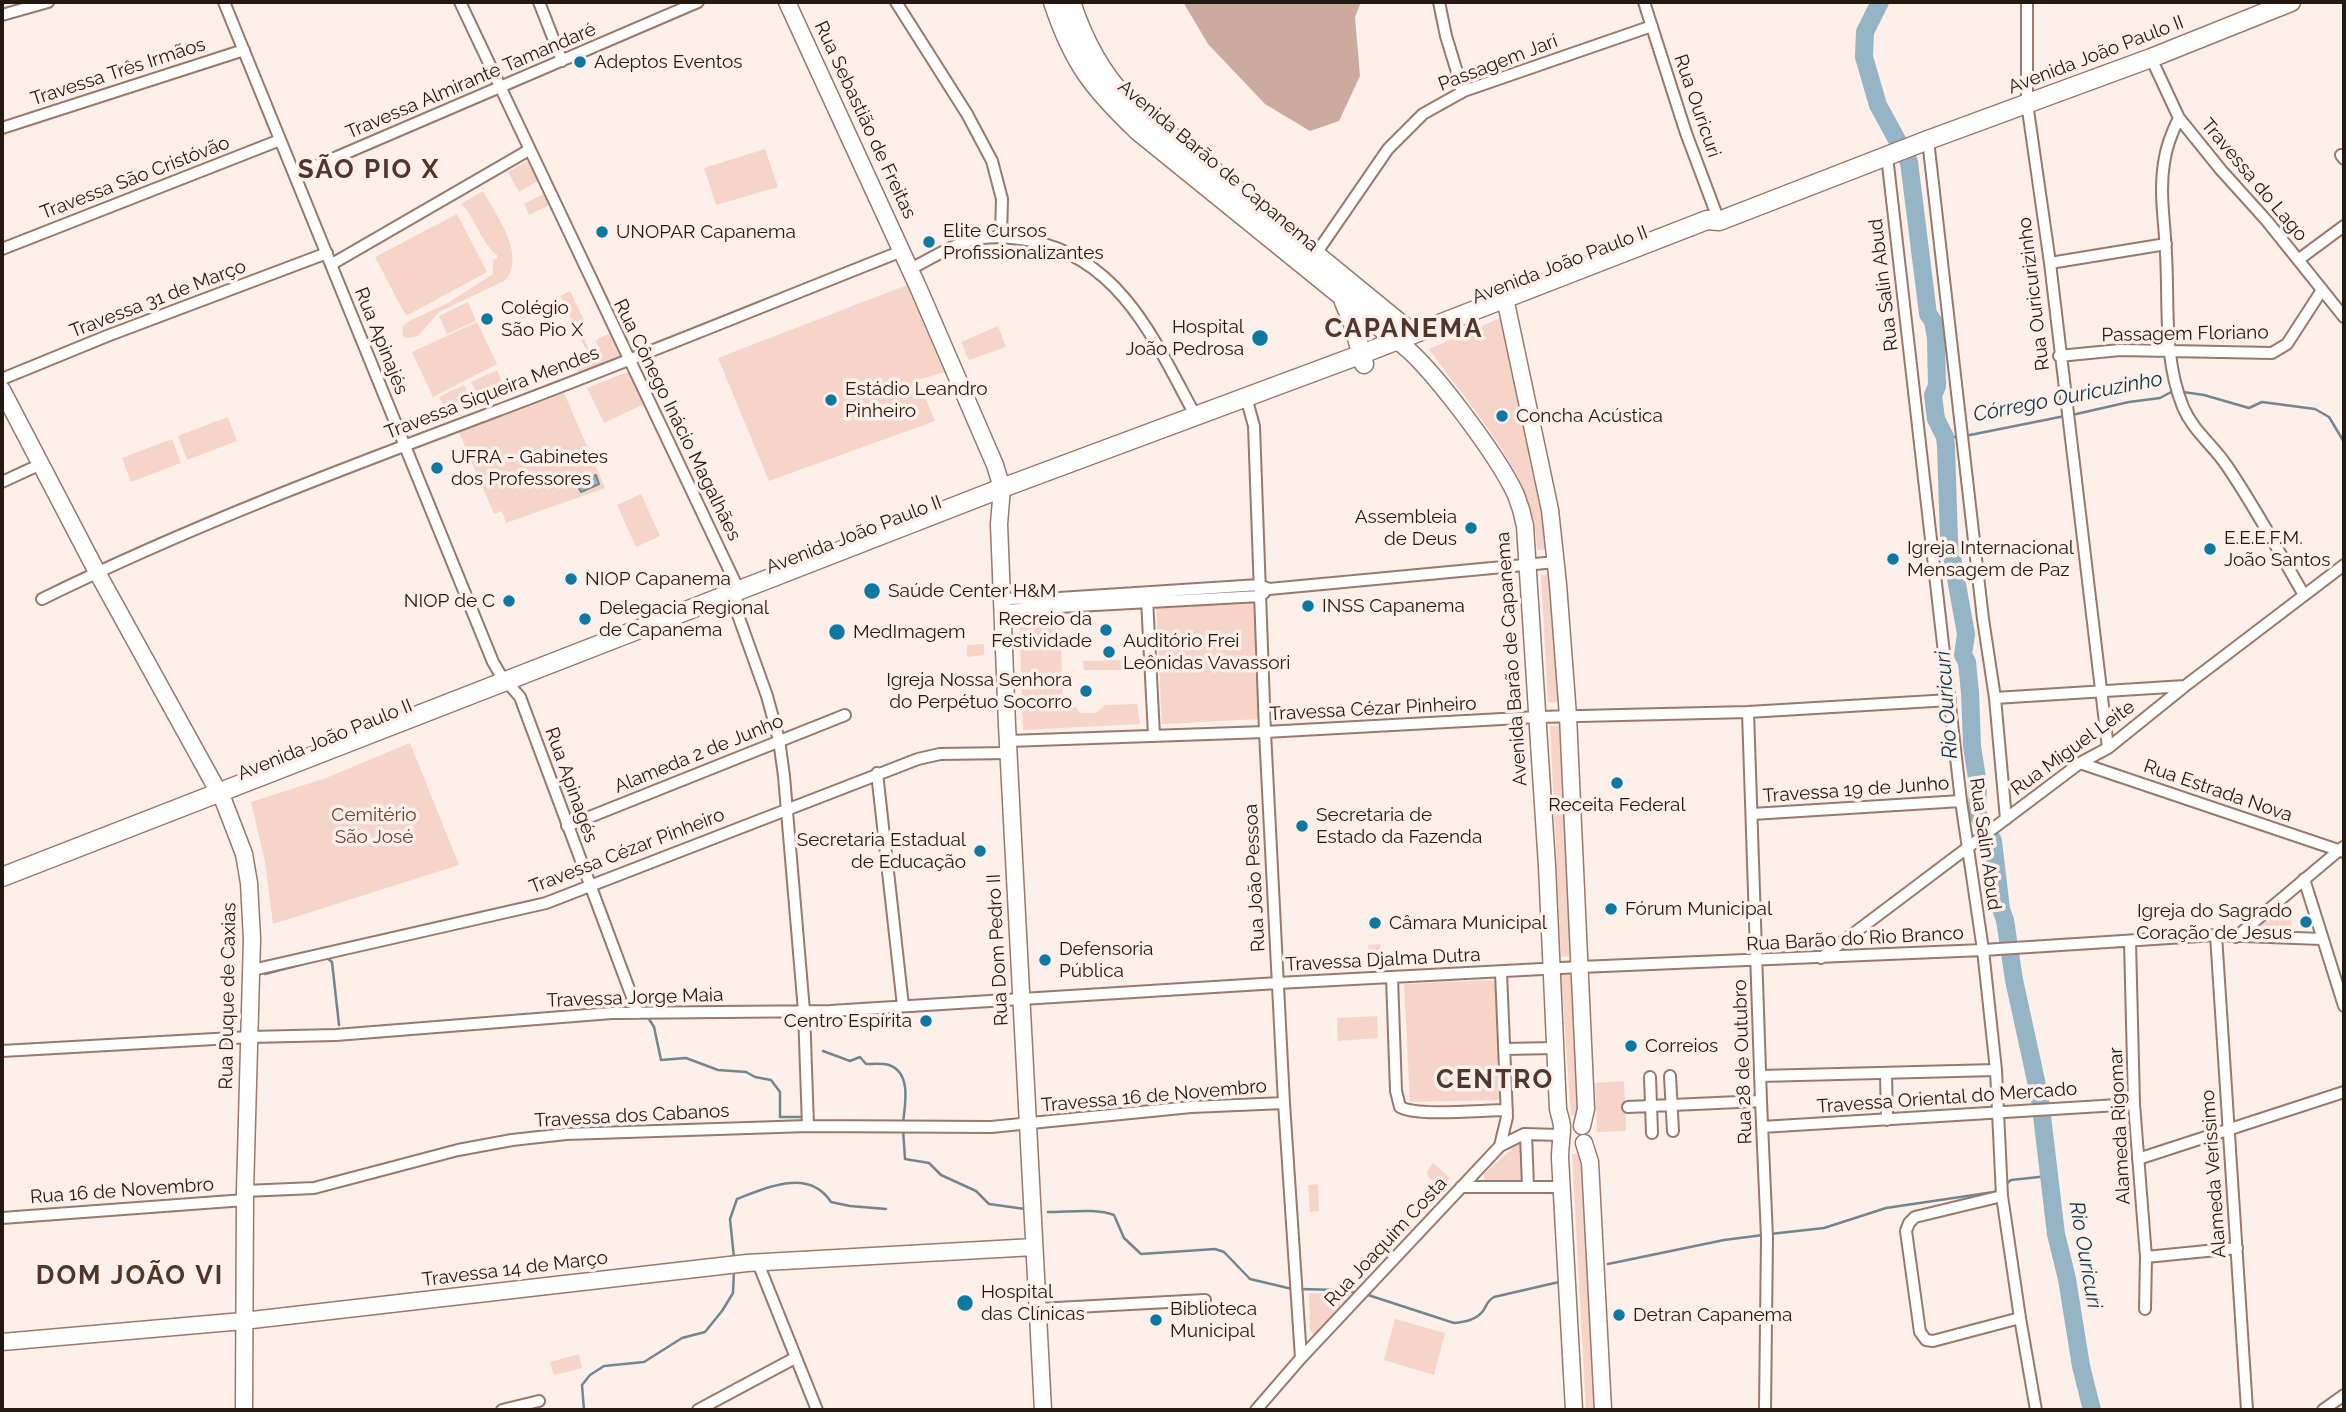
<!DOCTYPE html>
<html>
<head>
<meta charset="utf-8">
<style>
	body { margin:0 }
	#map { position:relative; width:2346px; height:1412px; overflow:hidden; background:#fdefe9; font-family:Raleway,sans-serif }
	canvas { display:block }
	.frame { position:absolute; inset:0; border:4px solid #241813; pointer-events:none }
</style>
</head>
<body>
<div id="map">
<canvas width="2346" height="1412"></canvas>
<div class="frame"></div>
</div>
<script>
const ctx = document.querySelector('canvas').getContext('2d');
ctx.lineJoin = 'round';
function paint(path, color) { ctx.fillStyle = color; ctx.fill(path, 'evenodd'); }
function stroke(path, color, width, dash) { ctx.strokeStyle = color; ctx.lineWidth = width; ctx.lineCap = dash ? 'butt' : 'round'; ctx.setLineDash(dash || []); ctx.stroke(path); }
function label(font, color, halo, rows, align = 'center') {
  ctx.font = font + ' Raleway,sans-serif'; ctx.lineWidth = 7; ctx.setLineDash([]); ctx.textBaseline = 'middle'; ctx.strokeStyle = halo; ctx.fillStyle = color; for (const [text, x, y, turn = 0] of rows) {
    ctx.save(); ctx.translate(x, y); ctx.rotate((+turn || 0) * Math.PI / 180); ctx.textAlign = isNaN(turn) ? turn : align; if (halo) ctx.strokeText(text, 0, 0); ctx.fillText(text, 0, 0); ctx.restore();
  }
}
paint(new Path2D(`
	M 765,149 L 778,187 L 716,205 L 704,168 Z
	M 527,161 L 538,181 L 519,192 L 508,172 Z
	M 483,191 C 496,216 526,253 506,280 L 439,312 L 418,336 L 407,338 L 403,336 L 402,327 L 409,321 L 448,303 L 493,274 L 493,260 L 497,258 L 497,255 C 482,245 476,218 461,204 Z
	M 543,194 L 549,205 L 529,215 L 524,204 Z
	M 457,214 L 487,272 L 406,316 L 375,257 Z
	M 907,285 L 945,372 L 918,380 L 935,421 L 769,481 L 718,358 Z
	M 570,291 L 584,320 C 578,335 589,348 596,361 L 602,359 L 596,341 L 599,338 L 612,333 L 622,353 L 620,356 L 579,374 L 577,367 L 591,360 L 560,296 Z
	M 544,301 L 548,307 L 522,319 L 520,313 Z
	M 468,302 L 476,321 L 447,334 L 439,316 Z
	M 1512,313 L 1551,549 L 1537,550 C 1536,540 1536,528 1533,518 C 1519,459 1464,398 1429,349 Z
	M 477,322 L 497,364 L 433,397 L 412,352 Z
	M 998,326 L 1006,347 L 969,360 L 961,342 Z
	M 497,370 L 503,384 L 478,396 L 471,382 Z
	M 630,371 L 646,403 L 604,423 L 587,388 Z
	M 464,385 L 471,399 L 446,411 L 439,397 Z
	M 564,393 L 605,488 L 506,523 L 502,511 L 494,514 L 459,432 Z
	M 228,417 L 237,441 L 187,460 L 178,436 Z
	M 172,439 L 181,463 L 131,482 L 122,458 Z
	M 641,494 L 660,536 L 636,547 L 617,505 Z
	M 1555,574 L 1564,702 L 1548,702 L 1541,575 Z
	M 1256,598 L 1260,719 L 1162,724 L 1156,605 Z
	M 1060,611 L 1063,707 L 1076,707 L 1080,713 L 1096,713 L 1105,705 L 1137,704 L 1140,724 L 1023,730 L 1019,612 Z
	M 984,644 L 984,655 L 967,657 L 967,645 Z
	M 1131,660 L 1131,670 L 1084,670 L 1083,661 Z
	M 1563,725 L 1576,955 L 1561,957 L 1550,726 Z
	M 410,743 L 459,865 L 273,924 L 265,862 L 251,802 L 326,778 Z
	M 2290,903 L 2292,932 L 2259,931 L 2258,927 Z
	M 1380,944 L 1381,966 L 1369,967 L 1368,945 Z
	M 1561,975 L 1577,975 L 1585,1115 L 1571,1116 Z
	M 1497,980 L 1504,1100 L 1410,1102 L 1404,984 Z
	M 1377,1016 L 1378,1038 L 1338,1041 L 1337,1018 Z
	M 1624,1081 L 1626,1131 L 1597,1132 L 1595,1083 Z
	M 1533,1143 L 1533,1182 L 1485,1182 L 1484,1174 L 1517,1144 Z
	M 1587,1153 L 1602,1410 L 1586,1410 L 1572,1154 Z
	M 1433,1163 L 1450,1178 L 1441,1188 L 1428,1177 L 1427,1171 Z
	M 1318,1184 L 1319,1211 L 1310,1212 L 1308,1185 Z
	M 1309,1293 L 1353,1295 L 1318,1335 L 1315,1336 L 1310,1330 Z
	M 1395,1319 L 1445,1333 L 1434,1375 L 1384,1360 Z
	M 579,1354 L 582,1368 L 554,1375 L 550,1362 Z`), '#f6d5c8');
paint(new Path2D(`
	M 1183,2 L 1361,2 L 1355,17 L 1360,76 L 1339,121 L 1310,131 L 1265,104 L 1208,44 Z`), '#ccab9e');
const water = new Path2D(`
	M 596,475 L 599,484 L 581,492 L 576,483 Z`);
paint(water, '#95b5c6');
stroke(water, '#738690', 2);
stroke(new Path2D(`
	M 2183,392 L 2204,395 L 2249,408 L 2262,402 L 2315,409 L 2329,417 L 2344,442
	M 2072,415 L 2129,402 L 2160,398 L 2173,391
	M 1965,436 L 2065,416
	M 1945,437 L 1959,437
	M 265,974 L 327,958 L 332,962 L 339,1025
	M 649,1019 L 654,1027 L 661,1060 L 686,1058 L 718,1070 L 746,1072 L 755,1077 L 771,1080 L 780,1092 L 780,1117 L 806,1117
	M 823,1051 L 850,1061 L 860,1057 L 866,1064 C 873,1064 883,1063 889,1065 C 912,1073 905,1105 903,1123
	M 903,1129 L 905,1159 L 929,1163 L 941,1175 L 976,1191 L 989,1204 L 1025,1209
	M 2005,1185 L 2011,1180 L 2048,1176
	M 1048,1212 C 1069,1212 1096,1208 1114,1215 L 1124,1238 L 1141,1254 L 1215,1249 L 1224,1252 L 1250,1279 L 1292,1289
	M 1770,1234 L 1824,1228 L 1886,1208 L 1994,1192 L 1999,1188
	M 734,1258 L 730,1219 L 737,1199 C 768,1187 809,1168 831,1202 L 850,1206 L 886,1209
	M 1608,1264 L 1724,1240 L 1763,1235
	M 1299,1289 L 1340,1290 L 1358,1293
	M 1365,1294 L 1454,1323 C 1465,1322 1476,1320 1483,1311 C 1487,1305 1487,1301 1494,1297 L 1559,1282
	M 584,1410 L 582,1385 L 590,1375 L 604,1366 L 644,1362 L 682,1338 L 705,1332 L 722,1311 L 733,1293 L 734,1270`), '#738690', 2.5);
stroke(new Path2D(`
	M 1880,2 L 1865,32 L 1864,57 L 1878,105 L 1909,162 L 1928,314 L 1933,321 L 1936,338 L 1937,386 L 1933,395 L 1936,419 L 1945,437 L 1946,447 L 1949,540 L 1966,634 L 1963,655 L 1967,662 L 1970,693 L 1972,746 L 1978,785 L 1977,813 L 1993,841 L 2001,909 L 2005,920 L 2014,980 L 2040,1099 L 2056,1234 L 2067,1279 L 2081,1366 L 2092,1410`), '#95b5c6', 18);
const street = new Path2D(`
	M 224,2 L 493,662 L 500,674 L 520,697 L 638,1013
	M 460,2 L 735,582 L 738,615 L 767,696 L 779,740 L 784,776 L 804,1011 L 808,1126
	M 539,2 L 562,61
	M 896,2 L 967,114 L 992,161 L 1002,199 L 1001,237
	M 1439,2 L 1446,36 L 1461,85 L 1461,93
	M 1644,2 L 1686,133 L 1719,221
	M 2027,2 L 2027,103 L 2050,263 L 2108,748
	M 2,15 L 48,2
	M 2151,58 L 2179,118 L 2221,170 L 2267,221 L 2344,317
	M 2179,118 C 2172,132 2166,147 2164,163 C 2159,193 2165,224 2166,254 C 2169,305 2163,358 2183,407 C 2193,431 2213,445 2227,466 C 2255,507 2279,552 2304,595
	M 2,128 L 244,50
	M 1928,140 L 1983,619 L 1995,698 L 2006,819
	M 2341,155 L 2344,159
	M 1887,156 L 1961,801 L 1983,950 L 1996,1070 L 2002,1196 L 2020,1318 L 2036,1410
	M 295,175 L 698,2
	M 2,249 L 280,140
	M 1313,258 L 1388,149 L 1423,114 L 1464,91 L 1652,26
	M 2298,260 L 2344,226
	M 2050,263 L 2166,244
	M 332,264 L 529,150
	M 910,269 C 929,260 948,247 968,241 C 989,235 1011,237 1032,241 C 1121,259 1156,343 1195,415
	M 2059,356 L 2120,350 L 2272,353 L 2287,344 L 2322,290
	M 2,379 L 107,336 L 327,253
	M 1246,397 L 1254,426 L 1265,732 L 1284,1103 L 1301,1358
	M 2,482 L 41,464
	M 42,599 C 192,525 350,466 507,407 C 640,357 770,303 902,251
	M 1003,599 L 1059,598 L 1259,585 L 1269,589 L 1556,562
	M 1147,599 L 1154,735
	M 1003,610 L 1260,596 L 1264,593
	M 1995,698 L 2185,686
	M 1748,712 L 1761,1101 L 1767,1237 L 1765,1410
	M 1008,741 L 1265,732 L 1538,717 L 1748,712 L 1950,700
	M 2080,763 L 2344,852
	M 877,773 L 903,1006
	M 1752,814 L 1961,801
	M 567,826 L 845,715
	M 2304,879 L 2344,1006
	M 2216,935 L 2247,1410
	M 2236,937 L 2343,847
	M 2130,941 L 2134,1104 L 2146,1257 L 2145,1309
	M 1821,958 L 2080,763 L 2108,748 L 2185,686 L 2344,565
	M 252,970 L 546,903 L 918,759 L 940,754 L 1009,753
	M 1392,977 L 1396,1091 L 1400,1107 C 1419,1117 1482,1110 1507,1110
	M 1504,1049 L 1554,1048
	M 2,1051 L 250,1037 L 336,1035 L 612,1013 L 830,1011 L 1278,983 L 1580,967 L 1983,950 L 2216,935 L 2322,939
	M 1886,1074 L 1887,1120
	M 1670,1076 L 1673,1131
	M 1760,1076 L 1996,1070
	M 1650,1077 L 1652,1133
	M 1628,1107 L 1761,1101
	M 1762,1127 L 2134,1104
	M 1526,1134 L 1528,1187
	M 1500,1146 L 1507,1117 L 1501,972
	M 2138,1159 L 2344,1092
	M 1461,1187 L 1562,1187
	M 245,1191 L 314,1188 L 458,1150 L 512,1140 L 566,1134 L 808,1126 L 991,1127 L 1191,1107 L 1284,1103
	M 2002,1196 L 1915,1217 L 1909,1223 L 1906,1231 L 1920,1332 L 1926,1340 L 1933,1341 L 2020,1318
	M 2,1218 L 245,1200
	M 2146,1257 L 2237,1248
	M 758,1263 L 817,1410
	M 1038,1309 L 1205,1300
	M 502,1410 L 539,1401
	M 698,1410 L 795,1358
	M 1256,1410 L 1301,1358 L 1500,1146 L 1524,1134 L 1560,1135
	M 2323,1410 L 2344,1395`);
const secondary = new Path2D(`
	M 787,2 L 918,287 L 995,465 L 1002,488 L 999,524 L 1007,725 L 1043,1410
	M 1505,298 L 1550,510 L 1558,584 L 1568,716 L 1586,1109 L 1582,1126
	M 1396,340 C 1429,362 1499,458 1516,495 C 1520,505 1523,515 1525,526 L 1547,866 L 1558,1109 C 1559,1114 1562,1122 1562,1127 C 1562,1137 1560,1147 1560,1158 L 1574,1410
	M 2,390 L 97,572 L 224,802 L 244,854 L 249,883 L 252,939 L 245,1191 L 244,1410
	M 1584,1143 L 1590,1162 L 1603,1410
	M 2,1342 L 243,1321 L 747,1263 L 1034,1247`);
const primary = new Path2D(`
	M 1053,2 C 1073,63 1093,88 1138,131 L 1396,340
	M 1071,2 C 1083,39 1100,72 1127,100 L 1413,334
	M 1344,302 L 1353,323 L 1364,364
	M 2,877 L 1002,488 L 1362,354 L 1707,220 L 1719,221 L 1727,218 L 1928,140 L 2151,58 L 2291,2`);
stroke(street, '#98796c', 14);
stroke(secondary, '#98796c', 19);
stroke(primary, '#98796c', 21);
stroke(street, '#fff', 10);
stroke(secondary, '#fff', 16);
stroke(primary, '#fff', 18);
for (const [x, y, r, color] of [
	[580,62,7,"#0d78a2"],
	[602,232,7,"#0d78a2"],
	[929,242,7,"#0d78a2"],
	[487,319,7,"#0d78a2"],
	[1260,338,9,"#0d78a2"],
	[831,400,7,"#0d78a2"],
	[1502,416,7,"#0d78a2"],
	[437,468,7,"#0d78a2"],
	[1471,528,7,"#0d78a2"],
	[2210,549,7,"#0d78a2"],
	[1893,559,7,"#0d78a2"],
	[571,579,7,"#0d78a2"],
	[872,591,9,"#0d78a2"],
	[509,601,7,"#0d78a2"],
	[1308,606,7,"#0d78a2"],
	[585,619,7,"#0d78a2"],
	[1106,630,7,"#0d78a2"],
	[837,632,9,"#0d78a2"],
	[1109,652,7,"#0d78a2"],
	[1086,691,7,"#0d78a2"],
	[1617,783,7,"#0d78a2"],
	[1302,826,7,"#0d78a2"],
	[980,851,7,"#0d78a2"],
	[1611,909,7,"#0d78a2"],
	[2306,922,7,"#0d78a2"],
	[1375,923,7,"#0d78a2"],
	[1045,960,7,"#0d78a2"],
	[926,1021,7,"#0d78a2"],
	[1631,1046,7,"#0d78a2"],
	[965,1303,9,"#0d78a2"],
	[1619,1315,7,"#0d78a2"],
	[1156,1320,7,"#0d78a2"]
]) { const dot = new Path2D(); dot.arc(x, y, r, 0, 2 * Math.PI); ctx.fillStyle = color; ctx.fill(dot); stroke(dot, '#fdefe9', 2.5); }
label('19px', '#241813', '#fdefe9', [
	["Avenida João Paulo II",2096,55,-21],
	["Passagem Jarí",1498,63,-21],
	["Travessa Três Irmãos",118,72,-18],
	["Travessa Almirante Tamandaré",471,81,-23],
	["Rua Ouricuri",1697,106,71],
	["Rua Sebastião de Freitas",865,120,65],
	["Avenida Barão de Capanema",1218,166,40],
	["Travessa São Cristóvão",135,178,-21],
	["Travessa do Lago",2254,180,50],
	["Avenida João Paulo II",1560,265,-21],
	["Rua Salin Abud",1884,285,-97],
	["Rua Ouricurizinho",2034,294,-97],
	["Travessa 31 de Março",158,299,-21],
	["Passagem Floriano",2185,334,-1],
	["Rua Apinajés",381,341,68],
	["Travessa Siqueira Mendes",492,393,-21],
	["Rua Cônego Inácio Magalhães",677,420,64],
	["Avenida João Paulo II",854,535,-21],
	["Avenida Barão de Capanema",1512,659,-94],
	["Travessa Cézar Pinheiro",1373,709,-3],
	["Avenida João Paulo II",325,740,-22],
	["Rua Miguel Leite",2073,748,-36],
	["Alameda 2 de Junho",699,754,-22],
	["Rua Apinagés",571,785,70],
	["Travessa 19 de Junho",1856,790,-4],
	["Rua Estrada Nova",2218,791,19],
	["Rua Salin Abud",1985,844,82],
	["Travessa Cézar Pinheiro",627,851,-21],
	["Rua João Pessoa",1255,878,-93],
	["Rua Barão do Rio Branco",1855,939,-3],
	["Rua Dom Pedro II",998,950,-93],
	["Travessa Djalma Dutra",1383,960,-3],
	["Rua Duque de Caxias",228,996,-89],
	["Travessa Jorge Maia",635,998,-2],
	["Rua 28 de Outubro",1743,1062,-92],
	["Travessa 16 de Novembro",1154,1096,-5],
	["Travessa Oriental do Mercado",1947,1098,-4],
	["Travessa dos Cabanos",632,1116,-3],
	["Alameda Rigomar",2120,1126,-93],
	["Alameda Verissimo",2214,1174,-94],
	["Rua 16 de Novembro",122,1191,-4],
	["Rua Joaquim Costa",1386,1242,-47],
	["Travessa 14 de Março",515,1269,-7]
]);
label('19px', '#241813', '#fdefe9', [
	["Adeptos Eventos",594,62],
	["Elite Cursos",943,231],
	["Profissionalizantes",943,253],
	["UNOPAR Capanema",616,232],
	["Colégio",501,308],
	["São Pio X",501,330],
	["Hospital",1244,327,"right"],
	["João Pedrosa",1244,349,"right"],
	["Estádio Leandro",845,389],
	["Pinheiro",845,411],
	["Concha Acústica",1516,416],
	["UFRA - Gabinetes",451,457],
	["dos Professores",451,479],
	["Assembleia",1457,517,"right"],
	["de Deus",1457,539,"right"],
	["E.E.E.F.M.",2224,538],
	["João Santos",2224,560],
	["Igreja Internacional",1907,548],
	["Mensagem de Paz",1907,570],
	["NIOP Capanema",585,579],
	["Saúde Center H&M",888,591],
	["NIOP de C",495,601,"right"],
	["INSS Capanema",1322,606],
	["Delegacia Regional",599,608],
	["de Capanema",599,630],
	["Recreio da",1092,619,"right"],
	["Festividade",1092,641,"right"],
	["MedImagem",853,632],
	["Auditório Frei",1123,641],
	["Leônidas Vavassori",1123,663],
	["Igreja Nossa Senhora",1072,680,"right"],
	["do Perpétuo Socorro",1072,702,"right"],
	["Receita Federal",1617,805,"center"],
	["Secretaria de",1316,815],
	["Estado da Fazenda",1316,837],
	["Secretaria Estadual",966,840,"right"],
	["de Educação",966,862,"right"],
	["Fórum Municipal",1625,909],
	["Igreja do Sagrado",2292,911,"right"],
	["Coração de Jesus",2292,933,"right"],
	["Câmara Municipal",1389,923],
	["Defensoria",1059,949],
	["Pública",1059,971],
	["Centro Espírita",912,1021,"right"],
	["Correios",1645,1046],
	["Hospital",981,1292],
	["das Clínicas",981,1314],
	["Biblioteca",1170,1309],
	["Municipal",1170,1331],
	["Detran Capanema",1633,1315]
], 'left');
label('19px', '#6f402c', '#fdefe9', [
	["Cemitério",374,815],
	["São José",374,837]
]);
label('italic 21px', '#0c384d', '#fdefe9', [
	["Córrego Ouricuzinho",2068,397,-11],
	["Rio Ouricuri",1947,705,-94],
	["Rio Ouricuri",2085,1255,80]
]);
ctx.letterSpacing = '2px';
label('bold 26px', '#51362b', '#fdefe9', [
	["SÃO PIO X",369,170],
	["CAPANEMA",1404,329],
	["CENTRO",1495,1080],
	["DOM JOÃO VI",130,1276]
]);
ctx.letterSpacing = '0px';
</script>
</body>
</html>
